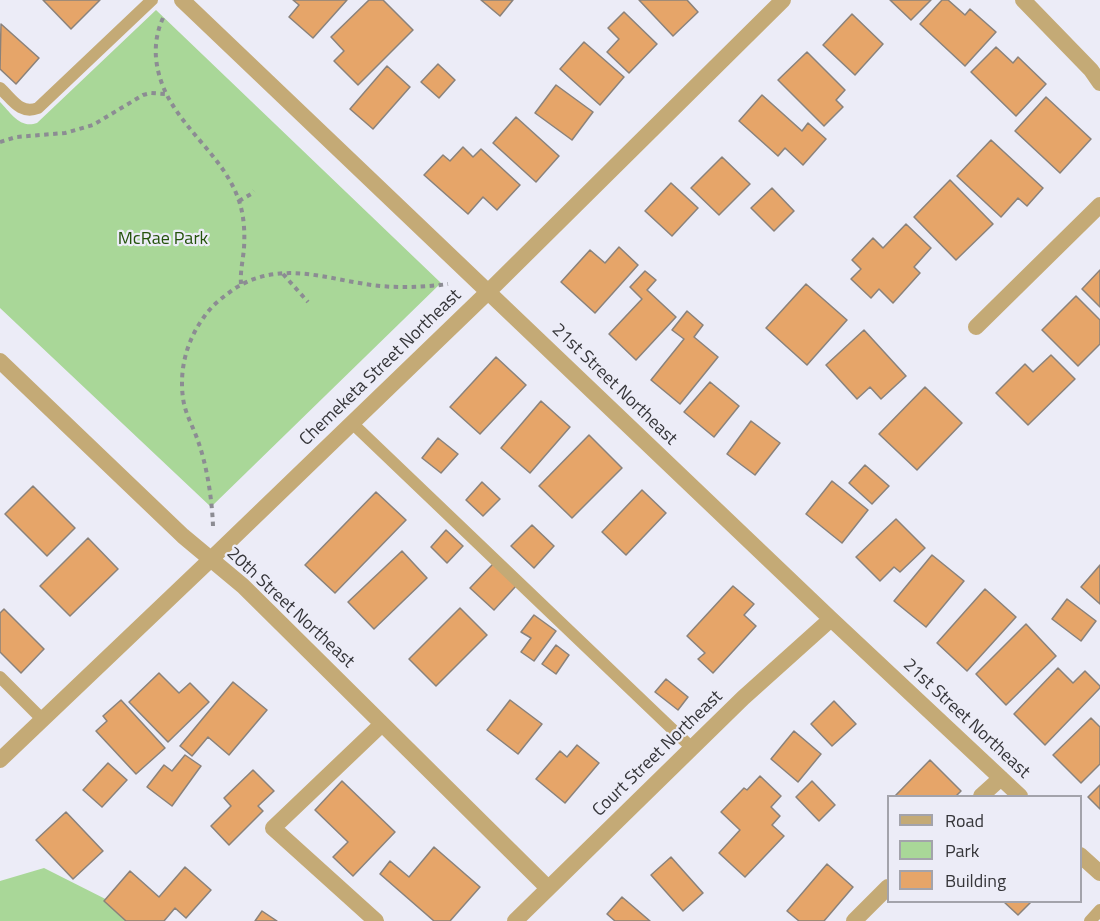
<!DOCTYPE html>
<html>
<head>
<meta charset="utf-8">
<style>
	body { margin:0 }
	#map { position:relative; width:1100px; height:921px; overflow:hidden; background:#ececf7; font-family:"Titillium Web",sans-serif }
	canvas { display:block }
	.legend { position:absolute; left:887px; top:795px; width:195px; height:108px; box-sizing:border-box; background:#ececf7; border:2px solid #a3a3ab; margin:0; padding:8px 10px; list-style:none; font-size:18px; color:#353539 }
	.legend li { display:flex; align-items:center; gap:12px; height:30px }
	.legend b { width:30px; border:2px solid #a3a3ab }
</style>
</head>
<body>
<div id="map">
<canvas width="1100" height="921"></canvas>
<ul class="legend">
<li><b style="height:8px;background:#c4aa76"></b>Road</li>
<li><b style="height:16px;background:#a9d798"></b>Park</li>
<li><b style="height:16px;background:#e6a569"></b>Building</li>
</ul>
</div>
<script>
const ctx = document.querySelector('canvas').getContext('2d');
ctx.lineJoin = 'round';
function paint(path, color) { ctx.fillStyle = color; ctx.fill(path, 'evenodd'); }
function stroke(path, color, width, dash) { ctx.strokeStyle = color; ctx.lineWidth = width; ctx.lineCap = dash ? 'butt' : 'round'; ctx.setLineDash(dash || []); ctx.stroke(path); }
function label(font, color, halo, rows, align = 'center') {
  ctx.font = font + ' "Titillium Web",sans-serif'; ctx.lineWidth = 4.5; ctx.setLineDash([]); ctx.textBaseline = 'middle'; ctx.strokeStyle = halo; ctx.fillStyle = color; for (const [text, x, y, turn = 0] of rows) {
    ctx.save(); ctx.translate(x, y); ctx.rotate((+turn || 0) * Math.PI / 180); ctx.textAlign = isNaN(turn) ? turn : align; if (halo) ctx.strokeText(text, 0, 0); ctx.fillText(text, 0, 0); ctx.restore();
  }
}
paint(new Path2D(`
	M 156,10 L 441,283 L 211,507 L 0,308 L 0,102 C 11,113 20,129 37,123 Z
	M 44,868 L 149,921 L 0,921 L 0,881 Z`), '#a9d798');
const building = new Path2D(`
	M 43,0 L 100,0 L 71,29 Z
	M 293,0 L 347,0 L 313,38 L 289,17 L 299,5 Z
	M 369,0 L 383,0 L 413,30 L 358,85 L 334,61 L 344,51 L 331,37 Z
	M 481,0 L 513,0 L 500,16 Z
	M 639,0 L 687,0 L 698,12 L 673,36 Z
	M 890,0 L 931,0 L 911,20 Z
	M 942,0 L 948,0 L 965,15 L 970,9 L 996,32 L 965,66 L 920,24 Z
	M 624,12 L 657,44 L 629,73 L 607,52 L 619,39 L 608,28 Z
	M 852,14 L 883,44 L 855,75 L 823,45 Z
	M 1,24 L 39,58 L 16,84 L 0,69 Z
	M 584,42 L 624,77 L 600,105 L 560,69 Z
	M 996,47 L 1013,63 L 1018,57 L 1046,84 L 1016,116 L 971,72 Z
	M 807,52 L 845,90 L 836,100 L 843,107 L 824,126 L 778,80 Z
	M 438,64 L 455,80 L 439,98 L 421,82 Z
	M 387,66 L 410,87 L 373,129 L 350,109 Z
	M 556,85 L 593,112 L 572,140 L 535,113 Z
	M 762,95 L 802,131 L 808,123 L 826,139 L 803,165 L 785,148 L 778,156 L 739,121 Z
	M 1046,97 L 1091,139 L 1060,173 L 1015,131 Z
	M 516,117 L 559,156 L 536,182 L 493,143 Z
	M 991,140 L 1043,188 L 1027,206 L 1018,198 L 1001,217 L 957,176 Z
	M 463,147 L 473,157 L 481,149 L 520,185 L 497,210 L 483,197 L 468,214 L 424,175 L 443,155 L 450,161 Z
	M 722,157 L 750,184 L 719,215 L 691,188 Z
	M 950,180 L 993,224 L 956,260 L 914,217 Z
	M 671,183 L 698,208 L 672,236 L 645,211 Z
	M 772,188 L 794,211 L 774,231 L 751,208 Z
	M 906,224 L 931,248 L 914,267 L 920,273 L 893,303 L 879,289 L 871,298 L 851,279 L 861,269 L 852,260 L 873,238 L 883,248 Z
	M 619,247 L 638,265 L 595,313 L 561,282 L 590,250 L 605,263 Z
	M 1100,270 L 1100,307 L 1082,289 Z
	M 645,271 L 656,280 L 647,290 L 676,317 L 636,360 L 609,334 L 642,299 L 630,287 Z
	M 806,284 L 847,320 L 807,365 L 766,328 Z
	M 1076,296 L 1100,320 L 1100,344 L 1078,366 L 1042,330 Z
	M 687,311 L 703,325 L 694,337 L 718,357 L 680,404 L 651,380 L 684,339 L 672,330 Z
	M 864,330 L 906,376 L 881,399 L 870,387 L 857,399 L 826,365 Z
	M 1051,355 L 1075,379 L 1028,425 L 996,393 L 1025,364 L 1033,372 Z
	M 496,357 L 526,385 L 480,434 L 450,407 Z
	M 710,382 L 739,406 L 714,437 L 684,412 Z
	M 925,387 L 962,423 L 917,470 L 879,434 Z
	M 541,401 L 570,427 L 530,473 L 501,448 Z
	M 751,421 L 780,443 L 755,475 L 727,454 Z
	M 589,435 L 622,468 L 572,518 L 539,486 Z
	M 438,438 L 458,454 L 441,473 L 422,458 Z
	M 865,465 L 889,486 L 872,504 L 849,483 Z
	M 832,481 L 868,510 L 842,543 L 806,514 Z
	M 482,482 L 500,499 L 483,516 L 466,500 Z
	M 33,486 L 75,528 L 47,556 L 5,514 Z
	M 642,490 L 666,513 L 626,555 L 602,532 Z
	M 376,492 L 406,520 L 335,593 L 305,565 Z
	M 896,519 L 925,548 L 900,572 L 894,567 L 880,581 L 856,557 Z
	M 532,525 L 554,546 L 534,568 L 511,546 Z
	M 446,530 L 463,546 L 447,563 L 431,547 Z
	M 88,538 L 118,569 L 70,616 L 40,586 Z
	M 402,551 L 427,578 L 374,629 L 348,602 Z
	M 932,555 L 964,581 L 926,627 L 894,601 Z
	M 493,564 L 516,586 L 494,610 L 470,588 Z
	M 1100,565 L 1100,604 L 1081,587 Z
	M 733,586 L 754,604 L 744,615 L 756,626 L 713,673 L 698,659 L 705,653 L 687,636 Z
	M 985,589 L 1016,617 L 967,671 L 937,643 Z
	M 1067,599 L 1096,621 L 1081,641 L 1052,619 Z
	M 460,608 L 487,635 L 436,686 L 409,659 Z
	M 4,609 L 44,649 L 21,673 L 0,652 L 0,613 Z
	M 534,615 L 556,631 L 534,661 L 521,652 L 531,638 L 521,632 Z
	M 1026,624 L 1056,656 L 1006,705 L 976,674 Z
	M 556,645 L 569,655 L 556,674 L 542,664 Z
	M 1058,668 L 1073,683 L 1085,671 L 1100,686 L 1100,688 L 1045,745 L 1014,714 Z
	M 159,673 L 179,693 L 190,683 L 209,702 L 168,742 L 129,702 Z
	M 666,679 L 688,697 L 678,710 L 655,692 Z
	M 233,682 L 267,710 L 229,755 L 208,737 L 192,756 L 180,746 Z
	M 121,700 L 165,748 L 136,774 L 96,731 L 107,721 L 103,716 Z
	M 510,700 L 542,724 L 518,754 L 487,730 Z
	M 834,701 L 856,724 L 832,746 L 811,724 Z
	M 1091,718 L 1100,727 L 1100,764 L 1081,783 L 1053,755 Z
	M 794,731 L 821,754 L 798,782 L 771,759 Z
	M 577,745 L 599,763 L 565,803 L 536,779 L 560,751 L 567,757 Z
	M 185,755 L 201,766 L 172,806 L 147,787 L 164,765 L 172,771 Z
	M 930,760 L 961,791 L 956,796 L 895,796 Z
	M 108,763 L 127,780 L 102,807 L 83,790 Z
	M 253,770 L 274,791 L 258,806 L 263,811 L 229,845 L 211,826 L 231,806 L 224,798 Z
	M 760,776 L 781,796 L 771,807 L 780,816 L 772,825 L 784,836 L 745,877 L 719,853 L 740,830 L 721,812 L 744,788 L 747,790 Z
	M 342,781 L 395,832 L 353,876 L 333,857 L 348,842 L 315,810 Z
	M 812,781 L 835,805 L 819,821 L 796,797 Z
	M 1100,785 L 1100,809 L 1088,797 Z
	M 66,812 L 103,851 L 73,879 L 36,840 Z
	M 434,847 L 480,887 L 450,921 L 434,921 L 380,874 L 390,861 L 409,877 Z
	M 671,857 L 703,893 L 683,911 L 651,875 Z
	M 827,864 L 853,887 L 824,921 L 799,921 L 787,911 Z
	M 185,867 L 211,890 L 186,918 L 175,908 L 164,921 L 126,921 L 104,901 L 130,871 L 159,897 Z
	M 622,897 L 650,921 L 615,921 L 607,914 Z
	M 1004,902 L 1031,902 L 1018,915 Z
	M 262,911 L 277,921 L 255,921 Z`);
paint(building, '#e6a569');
stroke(building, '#8a827b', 1.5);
stroke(new Path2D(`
	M 163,18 C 157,31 155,44 156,58 C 162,119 219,146 238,198 C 244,214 245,231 244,248 C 243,260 240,272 241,284
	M 0,142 L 16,137 L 65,133 L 93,125 L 143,95 L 151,93 L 165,94
	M 239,201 L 251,194 L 254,191
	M 283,274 L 308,302
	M 213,526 C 212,499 207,466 198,441 C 193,426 185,414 183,398 C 179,369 187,340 204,317 C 212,305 223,297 234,289 C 282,258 330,281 380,286 C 403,288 426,287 448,284`), '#8c8c93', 4, [4.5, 4.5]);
stroke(new Path2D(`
	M 0,88 C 12,99 20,115 38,108 L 152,0
	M 352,423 L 692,748
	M 0,677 L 42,719
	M 1090,921 L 1100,910`), '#c4aa76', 12);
stroke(new Path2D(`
	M 182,0 L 831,619 L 1020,796
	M 1023,0 L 1091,70 L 1100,83
	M 976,327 L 1100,205
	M 0,361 L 183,536 L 243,586 L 548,888
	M 0,760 L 210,560 L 488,292 L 783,0
	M 981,796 L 1001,778
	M 1080,855 L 1100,873
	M 376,921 L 273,828 L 382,724
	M 515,921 L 743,698 L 831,619
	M 854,921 L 888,887`), '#c4aa76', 16);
label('18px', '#24520b', '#ececf7', [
	["McRae Park",163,240]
]);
label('18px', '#353539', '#ececf7', [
	["Chemeketa Street Northeast",381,368,-44],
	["21st Street Northeast",614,385,44],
	["20th Street Northeast",290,608,43],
	["21st Street Northeast",966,719,43],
	["Court Street Northeast",658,754,-44]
]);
</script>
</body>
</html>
